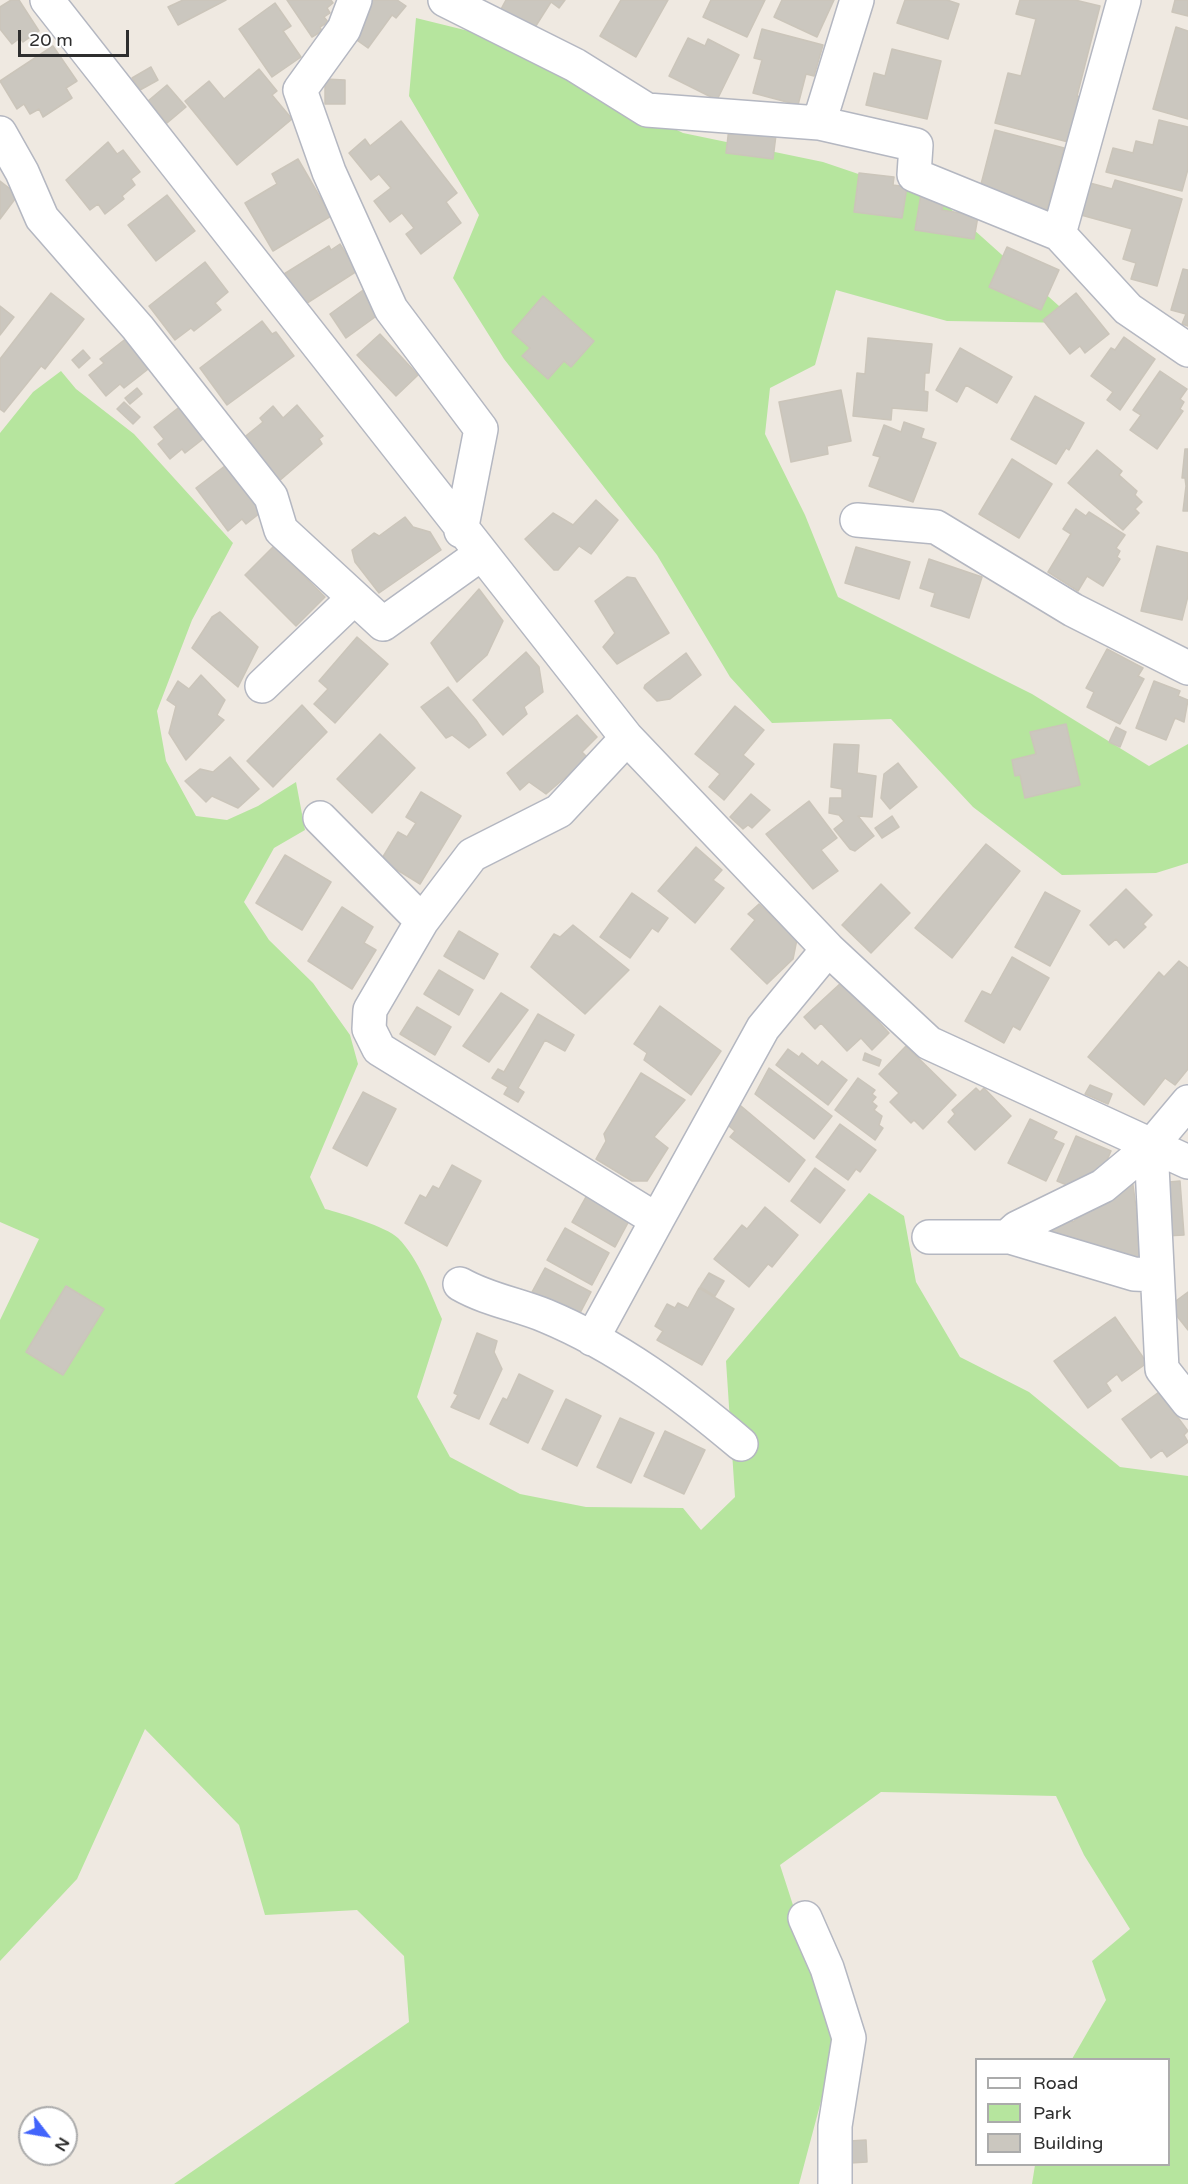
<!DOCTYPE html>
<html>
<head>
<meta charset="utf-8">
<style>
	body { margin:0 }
	#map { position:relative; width:1188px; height:2184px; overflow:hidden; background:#efe9e1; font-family:"Varela Round",sans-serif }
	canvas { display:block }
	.legend { position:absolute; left:975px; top:2058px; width:195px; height:108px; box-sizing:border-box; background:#fff; border:2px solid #ababab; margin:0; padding:8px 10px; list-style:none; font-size:18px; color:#2e2e2e }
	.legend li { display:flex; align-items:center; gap:12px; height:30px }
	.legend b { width:30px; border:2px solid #ababab }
	.north { position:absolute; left:18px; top:2106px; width:60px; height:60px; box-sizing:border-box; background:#fff; border:2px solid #ababab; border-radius:50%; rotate:121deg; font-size:16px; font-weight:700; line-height:24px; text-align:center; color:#2e2e2e }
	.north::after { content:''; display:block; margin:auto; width:21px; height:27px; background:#4264fb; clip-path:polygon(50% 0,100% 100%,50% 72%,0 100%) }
	.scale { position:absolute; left:18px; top:30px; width:111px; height:27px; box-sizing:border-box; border:3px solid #2e2e2e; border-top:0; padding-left:8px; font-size:18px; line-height:21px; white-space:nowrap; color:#2e2e2e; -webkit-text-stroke:4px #fff; paint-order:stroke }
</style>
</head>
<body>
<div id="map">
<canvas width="1188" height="2184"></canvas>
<ul class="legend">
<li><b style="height:8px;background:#fff"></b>Road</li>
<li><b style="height:16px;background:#b6e59e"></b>Park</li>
<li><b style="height:16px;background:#cbc7bf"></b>Building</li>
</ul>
<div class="north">N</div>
<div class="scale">20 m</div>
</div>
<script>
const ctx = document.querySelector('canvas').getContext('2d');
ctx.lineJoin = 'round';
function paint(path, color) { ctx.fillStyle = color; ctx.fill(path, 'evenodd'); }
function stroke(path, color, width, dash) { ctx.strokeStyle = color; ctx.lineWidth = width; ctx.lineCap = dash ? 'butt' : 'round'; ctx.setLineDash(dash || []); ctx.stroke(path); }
paint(new Path2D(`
	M 416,18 L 481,34 L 683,133 L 823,162 L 944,203 L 1078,323 L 947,321 L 836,290 L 815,365 L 770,388 L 765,434 L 805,515 L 838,597 L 1032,694 L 1149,766 L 1188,744 L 1188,863 L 1156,873 L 1062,875 L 973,807 L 891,719 L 772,723 L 730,677 L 657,555 L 504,359 L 453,278 L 479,215 L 409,96 Z
	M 61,371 L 76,389 L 134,434 L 233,543 L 192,620 L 157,711 L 166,761 L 196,816 L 227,820 L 258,806 L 296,782 L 305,830 L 274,848 L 244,902 L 269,940 L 313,983 L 350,1035 L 358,1064 L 310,1177 L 325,1209 C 341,1213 387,1227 398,1238 C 419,1259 430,1292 442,1319 L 417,1397 L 450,1457 L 520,1494 L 586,1507 L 683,1508 L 701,1530 L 735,1497 L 726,1361 L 869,1193 L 904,1216 L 916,1282 L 960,1357 L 1029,1392 L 1120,1467 L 1188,1476 L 1188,2184 L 1032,2184 L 1035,2165 L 1168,2164 L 1168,2060 L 1072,2059 L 1106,2000 L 1092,1961 L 1130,1929 L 1084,1855 L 1056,1796 L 881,1792 L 780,1865 L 837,2041 L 799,2184 L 174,2184 L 409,2022 L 404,1956 L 357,1910 L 265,1915 L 239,1825 L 145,1729 L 77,1879 L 0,1961 L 0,1320 L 39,1239 L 0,1222 L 0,433 L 33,392 Z`), '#b6e59e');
const building = new Path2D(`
	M 11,0 L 19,0 L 39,31 L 23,42 L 20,38 L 12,44 L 0,29 L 0,7 Z
	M 183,0 L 226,0 L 178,25 L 168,7 Z
	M 287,0 L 331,0 L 333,3 L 327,8 L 330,13 L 324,17 L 328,22 L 320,27 L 322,31 L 312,37 Z
	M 366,0 L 397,0 L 406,6 L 396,18 L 392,15 L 368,48 L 351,36 Z
	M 506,0 L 565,0 L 559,8 L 551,2 L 532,32 L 500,11 Z
	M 621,0 L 668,0 L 636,57 L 600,36 Z
	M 711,0 L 765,0 L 747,37 L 703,17 Z
	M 782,0 L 834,0 L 817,37 L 774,17 Z
	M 905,0 L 947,0 L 959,4 L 948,39 L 897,23 Z
	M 1020,0 L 1075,0 L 1100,6 L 1077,96 L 1084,98 L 1072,143 L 995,123 L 1008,73 L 1021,76 L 1036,19 L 1016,14 Z
	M 1175,0 L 1188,0 L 1188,16 L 1172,12 Z
	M 275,3 L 291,26 L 283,31 L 301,57 L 272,77 L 239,29 Z
	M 1176,27 L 1188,31 L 1188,119 L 1153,109 Z
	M 762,29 L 823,45 L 814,76 L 806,74 L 798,105 L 753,93 L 762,60 L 754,58 Z
	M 688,38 L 705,46 L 708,39 L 739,55 L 717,100 L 669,76 Z
	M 53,46 L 77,81 L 66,88 L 72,98 L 43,117 L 39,109 L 30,114 L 24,104 L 17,109 L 0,81 Z
	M 892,49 L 941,61 L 927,119 L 866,105 L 874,73 L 885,76 Z
	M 151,67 L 158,80 L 140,90 L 132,78 Z
	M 259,69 L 277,91 L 272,95 L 292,119 L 237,165 L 185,101 L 209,81 L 224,99 Z
	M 325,79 L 345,80 L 345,104 L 325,104 Z
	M 167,85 L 186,107 L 167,123 L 148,101 Z
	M 1159,120 L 1188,127 L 1188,169 L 1182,191 L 1106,172 L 1113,148 L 1133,153 L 1136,141 L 1153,145 Z
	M 401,121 L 457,193 L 446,202 L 461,223 L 421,254 L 406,234 L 414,228 L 402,213 L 390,222 L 374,201 L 391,188 L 379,174 L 371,180 L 349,153 L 365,139 L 370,146 Z
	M 729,128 L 776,135 L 773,159 L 726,153 Z
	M 995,130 L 1064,148 L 1047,210 L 979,192 Z
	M 108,142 L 117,154 L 123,150 L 140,172 L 131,179 L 135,185 L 122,196 L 124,199 L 105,214 L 98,204 L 90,210 L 66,180 Z
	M 298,159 L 331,216 L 273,251 L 245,203 L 277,184 L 272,174 Z
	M 859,173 L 894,177 L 893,185 L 907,187 L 902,218 L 854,212 Z
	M 1115,180 L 1182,199 L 1157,286 L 1131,279 L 1136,263 L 1123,259 L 1132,229 L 1081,215 L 1090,183 L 1112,189 Z
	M 0,181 L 18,195 L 0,219 Z
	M 921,194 L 944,197 L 942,210 L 978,216 L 974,239 L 915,230 Z
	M 167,195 L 195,231 L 156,261 L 128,225 Z
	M 340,244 L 357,271 L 304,305 L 284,274 L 329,246 L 331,250 Z
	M 1007,247 L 1059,270 L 1041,310 L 989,287 Z
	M 205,262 L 228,292 L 215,303 L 221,310 L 194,331 L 191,328 L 175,340 L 149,306 Z
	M 1183,269 L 1188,270 L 1188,326 L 1182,324 L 1186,314 L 1171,310 Z
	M 366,288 L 382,312 L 346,338 L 330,314 Z
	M 51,293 L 84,319 L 45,369 L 41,366 L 4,412 L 0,409 L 0,359 Z
	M 1076,293 L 1109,334 L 1085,353 L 1080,346 L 1070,354 L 1043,320 Z
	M 543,296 L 594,341 L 571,367 L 564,361 L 548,379 L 522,356 L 530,348 L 512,332 Z
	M 0,306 L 14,317 L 0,335 Z
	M 262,321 L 272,334 L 276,332 L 294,356 L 227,405 L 200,368 Z
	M 380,334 L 418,375 L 396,396 L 357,355 Z
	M 128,337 L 152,366 L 124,388 L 120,384 L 106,396 L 89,375 L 104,363 L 100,359 Z
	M 1124,337 L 1155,359 L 1120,410 L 1107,400 L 1113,392 L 1091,376 L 1111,348 L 1115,350 Z
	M 868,338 L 932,344 L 929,373 L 925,373 L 924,391 L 928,392 L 927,411 L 892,408 L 891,420 L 853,416 L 857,373 L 865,374 Z
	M 960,348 L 1012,377 L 997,403 L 966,385 L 957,402 L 936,390 Z
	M 83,350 L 90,358 L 79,368 L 72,360 Z
	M 1160,371 L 1187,389 L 1180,399 L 1184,402 L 1180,409 L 1183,411 L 1157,449 L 1130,430 L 1141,415 L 1133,410 Z
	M 137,388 L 142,394 L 130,404 L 125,398 Z
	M 841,390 L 851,441 L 827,446 L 828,454 L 791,462 L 779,402 Z
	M 1035,396 L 1084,423 L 1069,450 L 1066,448 L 1056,464 L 1011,439 Z
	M 187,401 L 212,432 L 185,453 L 182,449 L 170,459 L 158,444 L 164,439 L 154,427 Z
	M 124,402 L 140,417 L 133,424 L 117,409 Z
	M 297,405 L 323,436 L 319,439 L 322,444 L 271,488 L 242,439 L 263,422 L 260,418 L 273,406 L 283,418 Z
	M 904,422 L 924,429 L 921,438 L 936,443 L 913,502 L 869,486 L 880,457 L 873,455 L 884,425 L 901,432 Z
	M 1185,449 L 1188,449 L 1188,511 L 1183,511 L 1186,486 L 1185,478 L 1182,478 Z
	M 1097,450 L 1122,471 L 1119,475 L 1137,491 L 1135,495 L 1142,502 L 1135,509 L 1139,513 L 1123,530 L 1068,483 Z
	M 234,459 L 269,506 L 246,524 L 242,519 L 228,531 L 196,488 Z
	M 1012,459 L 1052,484 L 1019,538 L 979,514 Z
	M 596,500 L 618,520 L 591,554 L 579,546 L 558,570 L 554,570 L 525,539 L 553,513 L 573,525 Z
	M 1076,509 L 1086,516 L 1089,512 L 1125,535 L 1116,548 L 1120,551 L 1117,557 L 1120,559 L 1103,586 L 1087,576 L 1078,591 L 1048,572 L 1071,534 L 1063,529 Z
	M 405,517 L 413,527 L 430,532 L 441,550 L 379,593 L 355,562 L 352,550 L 374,533 L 379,536 Z
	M 274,546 L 325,597 L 296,626 L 245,575 Z
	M 1157,546 L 1188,553 L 1188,596 L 1182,620 L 1141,611 Z
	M 856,547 L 910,562 L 899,599 L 845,583 Z
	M 929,559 L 982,577 L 969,618 L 931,606 L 935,593 L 920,588 Z
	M 627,577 L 635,578 L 669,633 L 617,664 L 603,647 L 615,633 L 595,601 Z
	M 479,589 L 503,621 L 487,655 L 457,682 L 431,643 Z
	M 220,612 L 258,647 L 238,687 L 192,648 L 212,617 Z
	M 357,637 L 388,664 L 335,723 L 314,704 L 328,689 L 319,681 Z
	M 1107,649 L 1143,668 L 1138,676 L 1144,679 L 1120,724 L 1087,707 L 1094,692 L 1086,688 Z
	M 526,652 L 539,667 L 543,692 L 524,707 L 527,714 L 503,735 L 473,700 Z
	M 686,653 L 701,675 L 670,699 L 657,701 L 644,688 L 645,685 Z
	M 201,675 L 225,700 L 217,715 L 224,720 L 186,760 L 169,733 L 176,706 L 167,700 L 178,681 L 189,689 Z
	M 1154,681 L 1180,691 L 1178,696 L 1188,700 L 1184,722 L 1175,718 L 1166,740 L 1136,728 Z
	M 448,687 L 476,720 L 486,735 L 469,748 L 452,735 L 446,738 L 421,707 Z
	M 302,705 L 327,732 L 273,787 L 247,761 Z
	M 735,706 L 764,730 L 743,755 L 754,764 L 724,800 L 709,787 L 720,774 L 695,754 Z
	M 577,715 L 597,737 L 582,752 L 588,758 L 546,794 L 529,782 L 520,790 L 507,773 Z
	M 1066,724 L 1080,785 L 1025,798 L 1020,775 L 1015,776 L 1012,760 L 1036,754 L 1030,732 Z
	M 1116,727 L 1126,732 L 1120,747 L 1109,742 Z
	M 380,734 L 415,768 L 372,813 L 337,779 Z
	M 834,744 L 859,745 L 857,773 L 876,776 L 872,817 L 858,816 L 874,836 L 855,851 L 850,849 L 834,829 L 844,821 L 839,815 L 829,813 L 830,798 L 842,798 L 842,789 L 831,787 Z
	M 230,757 L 259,789 L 238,808 L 212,796 L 206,802 L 185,781 L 200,769 L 213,772 Z
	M 898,763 L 917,787 L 890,809 L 881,798 L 884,774 Z
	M 421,792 L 461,816 L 420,884 L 381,860 L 398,832 L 407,837 L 416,823 L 406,817 Z
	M 751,794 L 770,810 L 752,828 L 748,825 L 743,829 L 730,817 Z
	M 809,801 L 837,838 L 821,850 L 838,871 L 813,889 L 766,834 Z
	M 892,816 L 899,827 L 882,838 L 875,828 Z
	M 986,844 L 1020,871 L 952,958 L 915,928 Z
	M 696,847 L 722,870 L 713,880 L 724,888 L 695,923 L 658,891 Z
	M 285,855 L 331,882 L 302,930 L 256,903 Z
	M 881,884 L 910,913 L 871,953 L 842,925 Z
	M 1126,889 L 1152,915 L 1143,924 L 1146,927 L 1124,948 L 1116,939 L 1109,945 L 1090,925 Z
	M 1045,892 L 1080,911 L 1050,966 L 1015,947 Z
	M 632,893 L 668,918 L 658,932 L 652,928 L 630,958 L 600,937 Z
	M 759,904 L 797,939 L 793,959 L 767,984 L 731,949 L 755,920 L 748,914 Z
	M 342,907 L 373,927 L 364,943 L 376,950 L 352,989 L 308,961 Z
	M 573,925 L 629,970 L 585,1014 L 531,967 L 554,934 L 560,937 Z
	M 459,931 L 498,954 L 484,979 L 444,956 Z
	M 1012,957 L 1049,978 L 1020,1030 L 1013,1026 L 1004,1043 L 965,1021 L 982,991 L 991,995 Z
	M 1179,961 L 1188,968 L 1188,1069 L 1175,1085 L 1165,1078 L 1144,1105 L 1088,1057 L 1159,972 L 1164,977 Z
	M 439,970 L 473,990 L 459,1015 L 424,994 Z
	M 842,982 L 889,1033 L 872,1050 L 861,1038 L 847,1051 L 821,1023 L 815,1029 L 804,1017 Z
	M 501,993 L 528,1010 L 489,1062 L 463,1046 Z
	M 660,1006 L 721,1051 L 691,1095 L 644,1060 L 647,1053 L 634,1044 Z
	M 417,1007 L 451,1027 L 435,1055 L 400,1034 Z
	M 538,1014 L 574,1035 L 565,1051 L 545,1040 L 518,1088 L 524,1092 L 518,1102 L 504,1094 L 508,1087 L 492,1078 L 498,1069 L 504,1072 Z
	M 906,1046 L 956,1095 L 923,1129 L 914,1120 L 911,1123 L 890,1102 L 899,1093 L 879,1074 Z
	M 788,1049 L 799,1057 L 802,1053 L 818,1066 L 822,1061 L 847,1080 L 828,1105 L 776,1065 Z
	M 865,1053 L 881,1060 L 879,1066 L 863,1060 Z
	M 769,1068 L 832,1116 L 814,1139 L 755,1094 Z
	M 641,1073 L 685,1100 L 654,1137 L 668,1148 L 647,1181 L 632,1181 L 596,1159 L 606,1141 L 604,1134 Z
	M 858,1078 L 875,1090 L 872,1094 L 876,1097 L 872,1102 L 877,1106 L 874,1110 L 882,1116 L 879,1125 L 883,1128 L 875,1140 L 835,1110 Z
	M 1090,1085 L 1112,1094 L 1108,1104 L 1085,1094 Z
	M 976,1088 L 980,1092 L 984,1088 L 1011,1116 L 975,1150 L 948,1122 L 955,1114 L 952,1110 Z
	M 363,1092 L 396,1109 L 367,1166 L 333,1148 Z
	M 735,1101 L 805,1160 L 789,1182 L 730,1137 L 735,1131 L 724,1122 Z
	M 1030,1119 L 1057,1132 L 1053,1139 L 1064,1144 L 1046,1181 L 1008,1163 Z
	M 840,1124 L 876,1150 L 860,1172 L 856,1169 L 848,1180 L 816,1157 Z
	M 1076,1136 L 1111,1151 L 1101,1174 L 1079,1190 L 1057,1181 Z
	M 452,1165 L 481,1181 L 447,1246 L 405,1223 L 420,1195 L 426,1198 L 433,1186 L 439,1189 Z
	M 815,1168 L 845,1190 L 820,1223 L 791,1201 Z
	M 1131,1170 L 1143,1260 L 1031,1231 L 1065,1215 L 1073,1222 L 1116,1187 Z
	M 1180,1181 L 1184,1235 L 1165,1236 L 1157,1183 Z
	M 587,1195 L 630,1219 L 615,1247 L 572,1222 Z
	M 765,1207 L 798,1235 L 772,1267 L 768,1264 L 749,1287 L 714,1259 L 742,1225 L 747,1229 Z
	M 565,1228 L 609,1253 L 592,1285 L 547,1260 Z
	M 545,1268 L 591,1292 L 578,1317 L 532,1292 Z
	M 709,1273 L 724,1281 L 715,1296 L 700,1287 Z
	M 66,1286 L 104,1309 L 63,1375 L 26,1352 Z
	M 699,1288 L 734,1309 L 702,1365 L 657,1340 L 663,1331 L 655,1326 L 667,1304 L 675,1308 L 678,1303 L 688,1308 Z
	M 1188,1292 L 1188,1330 L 1169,1306 Z
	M 1115,1317 L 1147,1363 L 1122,1381 L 1117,1374 L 1106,1383 L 1111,1391 L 1088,1408 L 1054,1361 Z
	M 477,1333 L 497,1341 L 494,1352 L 502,1369 L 479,1419 L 451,1407 L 458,1395 L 454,1393 Z
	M 519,1374 L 553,1391 L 528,1443 L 490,1424 L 503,1398 L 507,1400 Z
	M 1159,1392 L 1188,1431 L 1184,1435 L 1188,1442 L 1167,1457 L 1162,1450 L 1151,1458 L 1122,1419 Z
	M 566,1399 L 601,1416 L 577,1466 L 542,1449 Z
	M 620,1418 L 654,1433 L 631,1483 L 597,1467 Z
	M 665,1431 L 705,1450 L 684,1494 L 644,1476 Z
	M 866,2140 L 867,2162 L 850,2163 L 849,2141 Z`);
paint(building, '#cbc7bf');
stroke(building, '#cbc5ba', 1.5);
const minor = new Path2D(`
	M 47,0 L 627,738 L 828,949 L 929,1043 L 1188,1162
	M 355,0 L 344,29 L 300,90 L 329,172 L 391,309 L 481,429 L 461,531
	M 445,0 L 575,65 L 647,110 L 819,123
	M 857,0 L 819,123 L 916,145 L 914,175 L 1059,234 L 1128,309 L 1188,350
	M 0,133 L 22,172 L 42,218 L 138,328 L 271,497 L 281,530 L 383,624 L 481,554
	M 1059,234 L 1124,0
	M 857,520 L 936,527 L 1073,610 L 1188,668
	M 262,686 L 353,599
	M 627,738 L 559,811 L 472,855 L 422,921 L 370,1010 L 369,1029 L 379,1049 L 657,1220 L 763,1028 L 828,949
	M 320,818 L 422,921
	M 1151,1146 L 1162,1369 L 1188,1402
	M 929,1237 L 1010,1237 L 1134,1274 L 1157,1275
	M 1007,1237 L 1017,1228 L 1103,1186 L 1151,1146 L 1188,1102
	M 460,1284 C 488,1300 517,1304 546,1316 C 618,1346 682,1394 741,1444
	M 592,1339 L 657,1220
	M 805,1918 L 827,1968 L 849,2038 L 835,2126 L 835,2184`);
stroke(minor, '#b4b7c1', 36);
stroke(minor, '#fff', 33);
</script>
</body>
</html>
